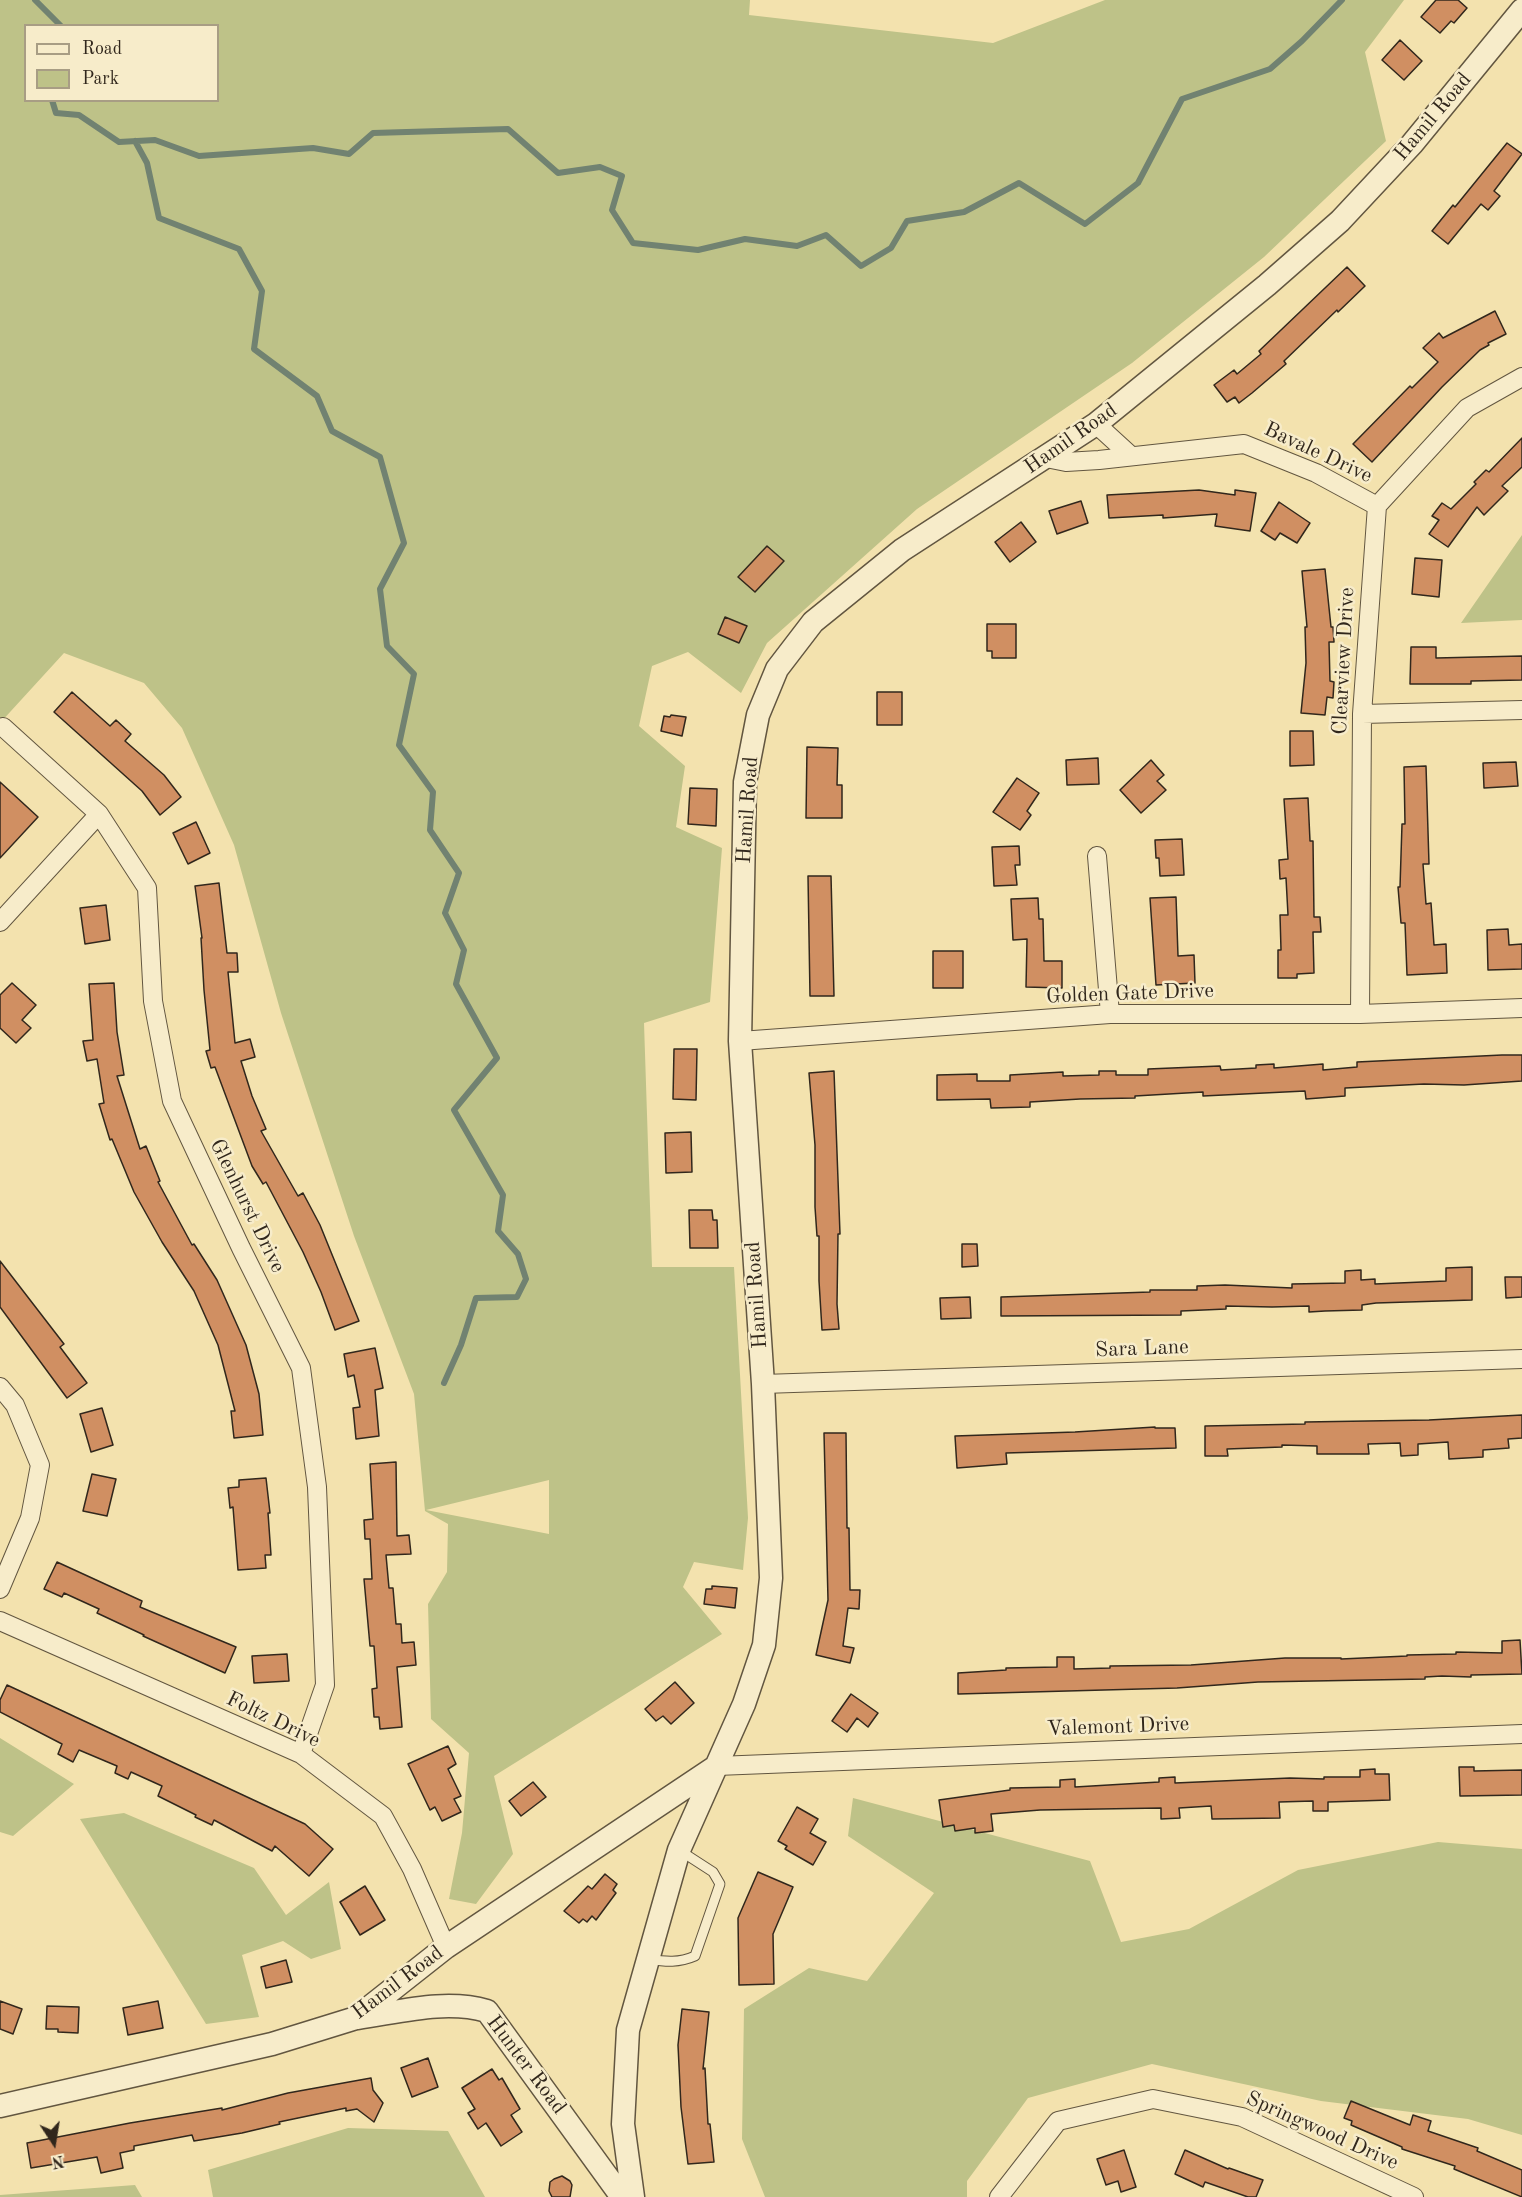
<!DOCTYPE html>
<html>
<head>
<meta charset="utf-8">
<style>
	body { margin:0 }
	#map { position:relative; width:1522px; height:2197px; overflow:hidden; background:#f3e2ae; font-family:"Old Standard TT",serif }
	canvas { display:block }
	.legend { position:absolute; left:24px; top:24px; width:195px; height:78px; box-sizing:border-box; background:#f7ecca; border:2px solid #a89d84; margin:0; padding:8px 10px; list-style:none; font-size:18px; color:#31271c }
	.legend li { display:flex; align-items:center; gap:12px; height:30px }
	.legend b { width:30px; border:2px solid #a89d84 }
	.north { position:absolute; left:24px; top:2113px; width:60px; height:60px; -webkit-text-stroke:4px #f7ecca; paint-order:stroke; rotate:168deg; font-size:16px; font-weight:700; line-height:24px; text-align:center; color:#31271c }
	.north::after { content:''; display:block; margin:auto; width:21px; height:27px; background:#31271c; clip-path:polygon(50% 0,100% 100%,50% 72%,0 100%) }
</style>
</head>
<body>
<div id="map">
<canvas width="1522" height="2197"></canvas>
<ul class="legend">
<li><b style="height:8px;background:#f7ecca"></b>Road</li>
<li><b style="height:16px;background:#bec288"></b>Park</li>
</ul>
<div class="north">N</div>
</div>
<script>
const ctx = document.querySelector('canvas').getContext('2d');
ctx.lineJoin = 'round';
function paint(path, color) { ctx.fillStyle = color; ctx.fill(path, 'evenodd'); }
function stroke(path, color, width, dash) { ctx.strokeStyle = color; ctx.lineWidth = width; ctx.lineCap = dash ? 'butt' : 'round'; ctx.setLineDash(dash || []); ctx.stroke(path); }
function label(font, color, halo, rows, align = 'center') {
  ctx.font = font + ' "Old Standard TT",serif'; ctx.lineWidth = 5; ctx.setLineDash([]); ctx.textBaseline = 'middle'; ctx.strokeStyle = halo; ctx.fillStyle = color; for (const [text, x, y, turn = 0] of rows) {
    ctx.save(); ctx.translate(x, y); ctx.rotate((+turn || 0) * Math.PI / 180); ctx.textAlign = isNaN(turn) ? turn : align; if (halo) ctx.strokeText(text, 0, 0); ctx.fillText(text, 0, 0); ctx.restore();
  }
}
paint(new Path2D(`
	M 0,0 L 750,0 L 749,15 L 993,43 L 1105,0 L 1404,0 L 1365,52 L 1386,141 L 1264,257 L 1132,363 L 917,509 L 767,643 L 741,693 L 688,652 L 652,666 L 639,726 L 685,766 L 676,827 L 722,848 L 710,1002 L 644,1023 L 652,1267 L 734,1267 L 748,1518 L 743,1570 L 694,1562 L 683,1587 L 722,1634 L 494,1776 L 513,1854 L 476,1904 L 449,1899 L 462,1833 L 469,1753 L 431,1719 L 428,1604 L 447,1572 L 448,1524 L 425,1511 L 414,1394 L 354,1236 L 281,1013 L 234,845 L 182,728 L 144,683 L 64,653 L 0,723 ZM 26,26 L 218,26 L 218,100 L 26,100 ZM 549,1480 L 549,1534 L 426,1510 Z
	M 1522,535 L 1522,620 L 1461,623 Z
	M 0,1738 L 74,1784 L 13,1836 L 0,1832 Z
	M 853,1798 L 1090,1861 L 1121,1942 L 1189,1929 L 1298,1870 L 1438,1842 L 1522,1849 L 1522,2135 L 1468,2119 L 1321,2101 L 1152,2064 L 1028,2098 L 967,2181 L 967,2197 L 765,2197 L 742,2139 L 744,2009 L 809,1968 L 867,1981 L 934,1893 L 848,1836 Z
	M 124,1813 L 254,1868 L 286,1915 L 329,1882 L 341,1949 L 311,1959 L 283,1941 L 242,1955 L 259,2017 L 206,2024 L 80,1819 Z
	M 348,2128 L 448,2131 L 485,2197 L 213,2197 L 208,2170 Z
	M 135,2185 L 142,2197 L 0,2197 L 0,2195 Z`), '#bec288');
stroke(new Path2D(`
	M 35,0 L 61,26
	M 52,100 L 56,113 L 79,115 L 119,142 L 155,140 L 199,156 L 313,148 L 349,154 L 373,133 L 508,129 L 558,173 L 600,167 L 622,176 L 612,210 L 633,243 L 698,250 L 745,239 L 797,246 L 826,235 L 861,266 L 891,248 L 907,221 L 964,212 L 1019,183 L 1085,224 L 1138,183 L 1182,99 L 1270,69 L 1302,41 L 1342,0
	M 135,141 L 147,163 L 159,218 L 239,249 L 262,291 L 254,349 L 317,396 L 332,431 L 380,457 L 404,543 L 380,589 L 387,646 L 414,674 L 399,745 L 433,792 L 430,830 L 459,873 L 445,913 L 464,950 L 456,984 L 497,1058 L 454,1110 L 503,1195 L 498,1231 L 518,1254 L 526,1279 L 517,1297 L 476,1298 L 461,1345 L 444,1383`), '#718271', 6);
const building = new Path2D(`
	M 1436,0 L 1458,0 L 1467,8 L 1454,23 L 1451,21 L 1440,33 L 1421,17 Z
	M 1400,40 L 1422,61 L 1404,80 L 1382,60 Z
	M 1507,143 L 1522,154 L 1494,191 L 1500,196 L 1488,210 L 1481,204 L 1448,244 L 1432,231 L 1453,205 L 1455,207 Z
	M 1347,267 L 1365,286 L 1338,312 L 1337,310 L 1284,361 L 1286,364 L 1252,393 L 1239,403 L 1235,397 L 1227,402 L 1214,385 L 1234,370 L 1237,374 L 1261,354 L 1259,351 Z
	M 1495,311 L 1506,334 L 1488,343 L 1489,345 L 1480,350 L 1442,387 L 1372,462 L 1353,444 L 1410,386 L 1412,388 L 1438,362 L 1423,348 L 1439,333 L 1443,338 Z
	M 1522,438 L 1522,467 L 1502,486 L 1508,491 L 1484,515 L 1477,507 L 1448,547 L 1429,534 L 1439,520 L 1432,516 L 1442,503 L 1451,509 L 1476,484 L 1474,482 L 1486,470 L 1489,472 Z
	M 1199,490 L 1235,495 L 1235,490 L 1256,493 L 1250,531 L 1215,526 L 1217,514 L 1163,518 L 1163,515 L 1109,518 L 1107,495 Z
	M 1081,501 L 1088,523 L 1057,534 L 1049,511 Z
	M 1279,502 L 1310,523 L 1297,543 L 1280,533 L 1275,540 L 1261,531 Z
	M 1021,522 L 1036,542 L 1010,562 L 995,542 Z
	M 767,546 L 784,561 L 755,592 L 738,577 Z
	M 1415,558 L 1442,560 L 1439,597 L 1412,594 Z
	M 1325,569 L 1331,627 L 1333,627 L 1334,642 L 1329,642 L 1330,681 L 1334,682 L 1333,698 L 1327,697 L 1325,715 L 1301,713 L 1306,663 L 1305,627 L 1307,627 L 1302,571 Z
	M 725,617 L 747,626 L 739,643 L 718,634 Z
	M 987,624 L 1016,624 L 1016,658 L 992,658 L 992,651 L 987,651 Z
	M 1411,647 L 1436,647 L 1436,658 L 1522,656 L 1522,680 L 1471,681 L 1471,684 L 1410,684 Z
	M 72,692 L 110,726 L 116,720 L 131,734 L 125,741 L 164,775 L 181,797 L 160,815 L 142,791 L 54,712 Z
	M 877,692 L 902,692 L 902,725 L 877,725 Z
	M 671,715 L 686,717 L 682,736 L 661,731 L 664,716 L 670,717 Z
	M 1290,731 L 1313,731 L 1314,765 L 1290,766 Z
	M 807,747 L 838,748 L 837,785 L 842,785 L 842,818 L 806,818 Z
	M 1098,758 L 1099,784 L 1067,785 L 1066,760 Z
	M 1151,760 L 1164,775 L 1157,781 L 1166,790 L 1141,813 L 1120,790 Z
	M 1516,762 L 1518,786 L 1484,788 L 1483,763 Z
	M 1426,766 L 1429,864 L 1423,864 L 1426,904 L 1431,903 L 1434,945 L 1446,944 L 1447,973 L 1407,975 L 1405,923 L 1401,923 L 1398,887 L 1400,887 L 1402,824 L 1405,824 L 1404,767 Z
	M 1017,778 L 1039,793 L 1027,811 L 1031,815 L 1020,830 L 993,812 Z
	M 0,782 L 38,817 L 0,858 Z
	M 690,788 L 717,789 L 716,826 L 688,824 Z
	M 1308,798 L 1310,841 L 1313,841 L 1314,917 L 1320,917 L 1321,932 L 1313,932 L 1314,973 L 1297,974 L 1297,978 L 1278,978 L 1278,950 L 1281,950 L 1280,915 L 1288,915 L 1286,878 L 1280,879 L 1279,860 L 1288,859 L 1284,799 Z
	M 196,822 L 210,853 L 188,864 L 173,833 Z
	M 1182,839 L 1184,875 L 1160,876 L 1159,858 L 1156,858 L 1155,840 Z
	M 1019,846 L 1020,865 L 1015,865 L 1017,885 L 994,886 L 992,847 Z
	M 808,876 L 831,876 L 834,996 L 810,996 Z
	M 219,883 L 227,953 L 237,953 L 238,972 L 228,972 L 235,1043 L 250,1039 L 255,1057 L 241,1061 L 252,1096 L 266,1129 L 261,1131 L 298,1196 L 303,1193 L 320,1225 L 359,1321 L 335,1330 L 321,1292 L 303,1252 L 266,1182 L 263,1184 L 252,1166 L 215,1067 L 211,1068 L 206,1051 L 210,1050 L 204,990 L 201,938 L 202,938 L 195,886 Z
	M 1176,897 L 1178,956 L 1194,955 L 1195,983 L 1156,985 L 1150,898 Z
	M 1038,898 L 1039,919 L 1043,919 L 1044,961 L 1062,961 L 1062,988 L 1026,987 L 1027,939 L 1013,940 L 1011,899 Z
	M 106,905 L 110,940 L 85,944 L 80,908 Z
	M 1508,929 L 1509,945 L 1522,944 L 1522,969 L 1488,970 L 1487,930 Z
	M 933,951 L 963,951 L 963,988 L 933,988 Z
	M 12,983 L 36,1005 L 22,1020 L 31,1028 L 16,1043 L 0,1028 L 0,995 Z
	M 114,983 L 117,1032 L 124,1075 L 117,1076 L 140,1149 L 146,1146 L 160,1181 L 158,1182 L 192,1245 L 194,1244 L 217,1280 L 246,1345 L 259,1394 L 263,1435 L 234,1438 L 231,1411 L 235,1411 L 218,1345 L 194,1291 L 162,1242 L 134,1192 L 112,1139 L 110,1140 L 99,1104 L 104,1103 L 97,1059 L 87,1061 L 83,1041 L 93,1040 L 89,984 Z
	M 674,1049 L 697,1049 L 696,1100 L 673,1099 Z
	M 1502,1055 L 1522,1055 L 1522,1081 L 1464,1085 L 1424,1084 L 1345,1088 L 1345,1096 L 1306,1099 L 1305,1091 L 1203,1096 L 1203,1092 L 1135,1096 L 1135,1098 L 1080,1099 L 1030,1102 L 1030,1107 L 991,1108 L 990,1099 L 937,1100 L 937,1075 L 977,1074 L 977,1081 L 1010,1081 L 1010,1075 L 1063,1072 L 1063,1076 L 1099,1075 L 1099,1071 L 1116,1071 L 1116,1075 L 1148,1075 L 1148,1069 L 1220,1066 L 1221,1070 L 1256,1068 L 1256,1065 L 1274,1064 L 1274,1068 L 1323,1064 L 1323,1070 L 1357,1067 L 1357,1062 Z
	M 834,1071 L 840,1234 L 838,1234 L 837,1304 L 839,1329 L 822,1330 L 819,1281 L 819,1236 L 817,1236 L 815,1207 L 815,1145 L 809,1073 Z
	M 691,1132 L 692,1172 L 666,1173 L 665,1133 Z
	M 689,1210 L 712,1210 L 713,1220 L 717,1220 L 718,1248 L 690,1248 Z
	M 962,1244 L 977,1244 L 978,1266 L 962,1267 Z
	M 0,1261 L 64,1344 L 60,1347 L 87,1383 L 67,1398 L 0,1307 Z
	M 1472,1267 L 1472,1300 L 1376,1303 L 1362,1305 L 1362,1310 L 1325,1311 L 1309,1312 L 1309,1306 L 1272,1307 L 1226,1306 L 1226,1309 L 1181,1311 L 1181,1315 L 1001,1316 L 1001,1297 L 1150,1292 L 1150,1290 L 1197,1290 L 1197,1286 L 1225,1285 L 1292,1288 L 1292,1284 L 1345,1283 L 1345,1271 L 1361,1270 L 1361,1280 L 1375,1279 L 1375,1284 L 1446,1281 L 1446,1268 Z
	M 1505,1277 L 1522,1277 L 1522,1297 L 1506,1298 Z
	M 970,1297 L 971,1318 L 941,1319 L 940,1298 Z
	M 375,1348 L 383,1388 L 375,1390 L 379,1436 L 356,1439 L 353,1408 L 360,1407 L 354,1375 L 348,1377 L 344,1354 Z
	M 102,1408 L 113,1445 L 91,1452 L 80,1414 Z
	M 1522,1415 L 1522,1438 L 1508,1439 L 1509,1448 L 1483,1450 L 1483,1457 L 1449,1459 L 1448,1442 L 1418,1444 L 1418,1455 L 1401,1456 L 1400,1443 L 1368,1444 L 1369,1454 L 1317,1454 L 1317,1446 L 1282,1445 L 1282,1447 L 1227,1449 L 1228,1456 L 1205,1456 L 1205,1426 L 1305,1424 L 1305,1422 L 1429,1420 Z
	M 1155,1427 L 1155,1428 L 1175,1428 L 1176,1448 L 1006,1453 L 1007,1464 L 957,1468 L 955,1436 L 1075,1432 Z
	M 824,1433 L 846,1433 L 847,1528 L 849,1528 L 850,1590 L 860,1590 L 859,1609 L 848,1608 L 843,1646 L 854,1648 L 850,1663 L 816,1655 L 828,1600 Z
	M 396,1462 L 397,1536 L 409,1535 L 411,1554 L 386,1555 L 389,1588 L 393,1588 L 396,1624 L 401,1624 L 402,1643 L 414,1642 L 416,1665 L 397,1667 L 402,1727 L 380,1729 L 379,1717 L 374,1717 L 372,1689 L 377,1688 L 374,1646 L 370,1646 L 364,1579 L 372,1579 L 370,1539 L 365,1539 L 364,1520 L 373,1519 L 370,1464 Z
	M 92,1474 L 116,1479 L 107,1516 L 83,1511 Z
	M 266,1478 L 270,1513 L 268,1513 L 271,1555 L 265,1555 L 266,1568 L 238,1570 L 233,1507 L 230,1508 L 228,1488 L 239,1487 L 239,1480 Z
	M 57,1562 L 142,1601 L 140,1607 L 236,1647 L 225,1673 L 143,1636 L 144,1635 L 97,1613 L 99,1609 L 64,1593 L 62,1597 L 44,1589 Z
	M 712,1586 L 737,1588 L 735,1608 L 704,1604 L 706,1589 L 712,1589 Z
	M 1520,1640 L 1522,1674 L 1471,1675 L 1471,1677 L 1442,1676 L 1425,1677 L 1425,1679 L 1258,1682 L 1177,1688 L 958,1694 L 958,1673 L 1006,1670 L 1006,1668 L 1057,1667 L 1057,1657 L 1074,1657 L 1074,1669 L 1110,1668 L 1110,1666 L 1191,1665 L 1285,1658 L 1341,1658 L 1341,1659 L 1407,1656 L 1407,1655 L 1456,1654 L 1456,1652 L 1502,1653 L 1502,1641 Z
	M 287,1654 L 289,1681 L 254,1683 L 252,1656 Z
	M 675,1682 L 694,1703 L 671,1724 L 663,1716 L 656,1721 L 645,1709 Z
	M 7,1685 L 305,1824 L 333,1849 L 309,1876 L 275,1846 L 272,1851 L 214,1820 L 212,1825 L 195,1817 L 196,1815 L 158,1796 L 162,1786 L 131,1772 L 128,1779 L 115,1773 L 117,1766 L 79,1750 L 73,1762 L 58,1754 L 62,1744 L 0,1712 L 0,1700 Z
	M 851,1694 L 878,1713 L 868,1727 L 857,1718 L 847,1732 L 832,1721 Z
	M 448,1746 L 456,1764 L 448,1769 L 461,1796 L 454,1799 L 461,1812 L 442,1821 L 435,1807 L 430,1810 L 408,1764 Z
	M 1459,1767 L 1474,1767 L 1474,1771 L 1522,1770 L 1522,1795 L 1460,1796 Z
	M 1375,1769 L 1375,1774 L 1389,1774 L 1390,1800 L 1328,1802 L 1328,1811 L 1313,1811 L 1313,1801 L 1279,1802 L 1280,1818 L 1212,1819 L 1211,1806 L 1179,1808 L 1180,1818 L 1161,1819 L 1161,1808 L 1040,1810 L 991,1814 L 993,1831 L 975,1833 L 975,1828 L 955,1831 L 954,1825 L 943,1827 L 939,1800 L 1010,1790 L 1010,1788 L 1060,1787 L 1060,1780 L 1075,1779 L 1075,1787 L 1159,1782 L 1159,1778 L 1175,1777 L 1175,1783 L 1290,1778 L 1324,1779 L 1324,1777 L 1360,1777 L 1360,1770 Z
	M 533,1782 L 546,1797 L 521,1816 L 509,1801 Z
	M 797,1807 L 818,1819 L 810,1833 L 826,1842 L 813,1865 L 785,1849 L 787,1846 L 778,1841 Z
	M 758,1872 L 793,1887 L 773,1934 L 774,1984 L 739,1985 L 738,1918 Z
	M 605,1874 L 617,1884 L 613,1890 L 616,1893 L 596,1920 L 592,1916 L 587,1922 L 583,1919 L 579,1923 L 564,1911 L 588,1886 L 592,1889 Z
	M 365,1886 L 385,1920 L 360,1935 L 340,1902 Z
	M 286,1960 L 292,1982 L 266,1988 L 261,1967 Z
	M 0,2001 L 22,2009 L 13,2034 L 0,2029 Z
	M 158,2001 L 163,2028 L 128,2035 L 123,2008 Z
	M 47,2006 L 79,2007 L 78,2033 L 58,2032 L 58,2029 L 46,2029 Z
	M 682,2009 L 709,2012 L 703,2069 L 705,2068 L 708,2124 L 710,2124 L 714,2162 L 688,2164 L 681,2107 L 678,2045 Z
	M 428,2058 L 438,2087 L 412,2097 L 401,2068 Z
	M 492,2069 L 499,2080 L 502,2078 L 520,2109 L 511,2115 L 522,2132 L 501,2146 L 486,2123 L 478,2129 L 468,2113 L 475,2109 L 462,2088 Z
	M 371,2078 L 373,2090 L 383,2103 L 374,2122 L 357,2109 L 346,2111 L 346,2108 L 279,2122 L 280,2124 L 242,2133 L 194,2141 L 192,2135 L 134,2146 L 134,2150 L 120,2153 L 123,2168 L 101,2173 L 97,2157 L 31,2168 L 27,2143 L 130,2123 L 222,2108 L 222,2110 L 288,2093 Z
	M 1351,2101 L 1410,2125 L 1413,2115 L 1431,2121 L 1428,2131 L 1478,2148 L 1477,2151 L 1522,2170 L 1522,2197 L 1454,2169 L 1455,2166 L 1402,2149 L 1402,2147 L 1351,2125 L 1352,2121 L 1344,2118 Z
	M 1124,2150 L 1136,2187 L 1121,2192 L 1118,2181 L 1106,2185 L 1097,2159 Z
	M 1185,2150 L 1228,2169 L 1229,2168 L 1263,2180 L 1256,2197 L 1248,2197 L 1205,2182 L 1203,2187 L 1175,2174 Z
	M 562,2176 L 570,2181 L 572,2185 L 570,2197 L 552,2197 L 549,2191 L 550,2182 L 554,2179 Z`);
paint(building, '#d08f62');
stroke(building, '#31271c', 1.5);
const service = new Path2D(`
	M 649,1959 C 666,1962 679,1963 695,1956 L 720,1884 L 713,1872 L 679,1850`);
const minor = new Path2D(`
	M 1096,424 L 1131,456
	M 1046,458 L 1066,462 L 1099,460 L 1244,444 L 1316,473 L 1377,506
	M 1362,714 L 1522,710
	M 3,727 L 99,814 L 147,888 L 153,1001 L 172,1101 L 241,1248 L 301,1368 L 317,1487 L 325,1685 L 301,1754
	M 1097,856 L 1110,1014
	M 0,922 L 99,814
	M 1360,1014 L 1362,714 L 1377,506 L 1467,408 L 1522,377
	M 740,1041 L 1110,1014 L 1360,1014 L 1522,1008
	M 763,1384 L 1522,1359
	M 0,1387 L 15,1405 L 40,1465 L 30,1518 L 0,1589
	M 0,1621 L 301,1754 L 383,1816 L 412,1869 L 446,1947
	M 717,1766 L 1522,1734
	M 999,2197 L 1058,2121 L 1153,2099 L 1242,2117 L 1414,2197`);
const tertiary = new Path2D(`
	M 357,2018 C 400,2012 445,1999 487,2011 L 622,2197
	M 0,2106 L 272,2044 L 356,2018 L 446,1947 L 717,1766
	M 633,2197 L 623,2124 L 628,2030 L 679,1850 L 744,1704 L 764,1645 L 771,1578 L 763,1384 L 740,1041 L 745,782 L 758,715 L 777,669 L 813,622 L 902,550 L 1096,424 L 1267,285 L 1340,221 L 1412,144 L 1522,10`);
stroke(service, '#625640', 11);
stroke(minor, '#625640', 20);
stroke(tertiary, '#625640', 25);
stroke(service, '#f7ecca', 9);
stroke(minor, '#f7ecca', 18);
stroke(tertiary, '#f7ecca', 22);
label('21px', '#31271c', '#f7ecca', [
	["Hamil Road",1433,117,-50],
	["Hamil Road",1071,439,-35],
	["Bavale Drive",1318,453,25],
	["Clearview Drive",1344,661,-87],
	["Hamil Road",748,810,-86],
	["Golden Gate Drive",1130,994,-2],
	["Glenhurst Drive",247,1206,64],
	["Hamil Road",757,1295,-94],
	["Sara Lane",1142,1349,-2],
	["Foltz Drive",273,1720,26],
	["Valemont Drive",1118,1727,-2],
	["Hamil Road",398,1983,-37],
	["Hunter Road",526,2065,53],
	["Springwood Drive",1322,2131,24]
]);
</script>
</body>
</html>
